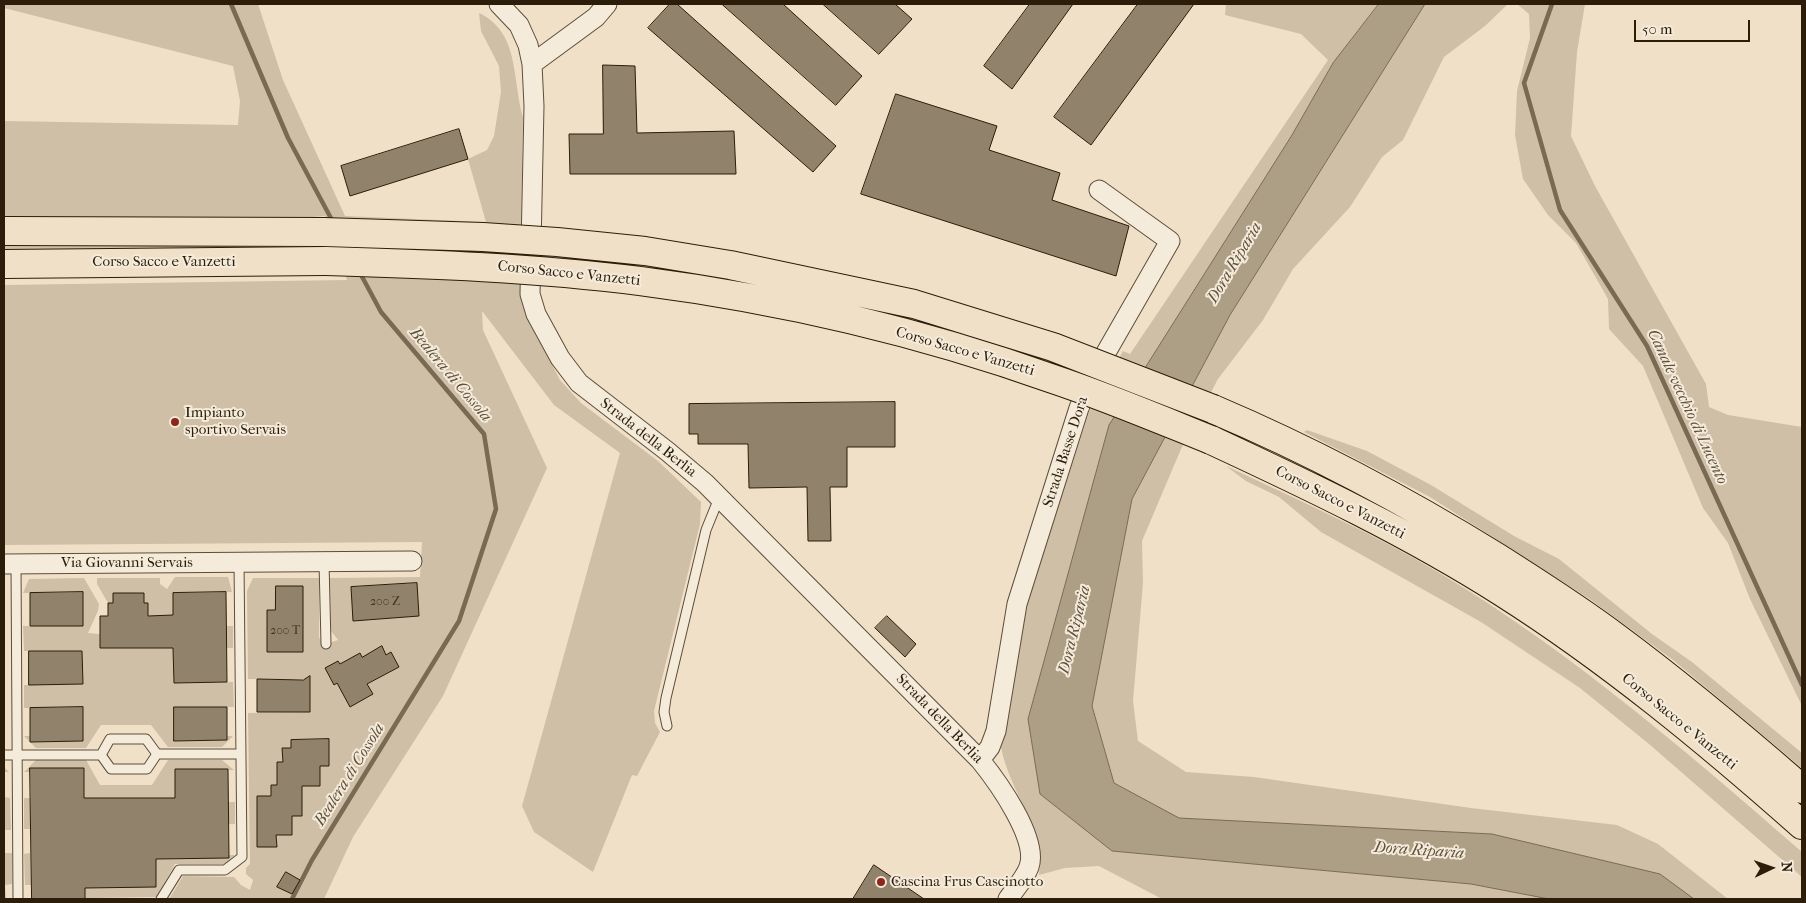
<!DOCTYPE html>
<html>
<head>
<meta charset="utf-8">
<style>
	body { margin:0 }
	#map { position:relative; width:1806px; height:903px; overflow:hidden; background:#f0e0c7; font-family:"IM FELL French Canon",serif }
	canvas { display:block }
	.frame { position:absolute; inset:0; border:5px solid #2b1d09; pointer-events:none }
	.north { position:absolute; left:1746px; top:843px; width:50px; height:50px; -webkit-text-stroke:4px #f5ebdb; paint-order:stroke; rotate:87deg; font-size:14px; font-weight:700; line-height:20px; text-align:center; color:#2b1d09 }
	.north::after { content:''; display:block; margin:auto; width:18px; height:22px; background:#2b1d09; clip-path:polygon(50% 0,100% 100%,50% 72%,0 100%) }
	.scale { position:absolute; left:1634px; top:20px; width:116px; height:22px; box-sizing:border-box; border:2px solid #2b1d09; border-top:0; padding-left:6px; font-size:15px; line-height:18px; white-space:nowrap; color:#2b1d09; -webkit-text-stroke:4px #f5ebdb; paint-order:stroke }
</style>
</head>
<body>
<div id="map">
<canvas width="1806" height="903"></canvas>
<div class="frame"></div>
<div class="north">N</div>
<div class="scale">50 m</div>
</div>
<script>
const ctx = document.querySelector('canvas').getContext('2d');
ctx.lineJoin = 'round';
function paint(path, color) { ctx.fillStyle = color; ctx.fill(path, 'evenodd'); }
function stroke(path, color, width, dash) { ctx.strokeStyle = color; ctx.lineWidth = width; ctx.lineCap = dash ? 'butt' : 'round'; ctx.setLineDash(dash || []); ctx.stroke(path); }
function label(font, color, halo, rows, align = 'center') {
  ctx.font = font + ' "IM FELL French Canon",serif'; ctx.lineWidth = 4; ctx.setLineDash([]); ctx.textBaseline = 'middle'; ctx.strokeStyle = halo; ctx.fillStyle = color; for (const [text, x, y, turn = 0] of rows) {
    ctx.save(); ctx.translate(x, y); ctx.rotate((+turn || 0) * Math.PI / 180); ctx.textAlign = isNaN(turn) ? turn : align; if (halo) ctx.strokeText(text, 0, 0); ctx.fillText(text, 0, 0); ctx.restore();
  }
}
paint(new Path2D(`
	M 4,4 L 258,4 L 283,80 L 345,216 L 486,222 L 468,159 L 487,150 L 494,136 L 501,92 L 499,66 L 481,31 L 479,13 C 520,32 512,80 523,117 L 520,289 L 526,314 L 560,380 L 581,403 L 658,461 L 701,502 L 700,524 L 654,711 L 655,723 L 660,732 L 637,776 L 632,775 L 593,872 L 534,832 L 522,806 L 620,453 L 554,405 L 482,311 L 483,330 L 547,468 L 443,696 L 353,837 L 324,899 L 169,899 L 183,876 L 234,877 L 241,885 L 250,890 L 253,880 L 246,874 L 246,868 L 250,864 L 248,713 L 310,712 L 310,679 L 248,679 L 247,591 L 253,578 L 319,578 L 319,637 L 323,645 L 338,640 L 331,631 L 330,578 L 420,577 L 422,542 L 4,545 L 4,285 L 347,280 L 325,216 L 291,219 L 4,219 L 4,121 L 238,125 L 240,101 L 233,66 L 4,8 Z
	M 1226,4 L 1379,4 L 1333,63 L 1292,135 L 1109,425 L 1028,719 L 1040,794 L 1112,851 L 1471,884 L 1549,899 L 1162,899 L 1099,866 L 1065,868 L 1039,875 C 1045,829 1009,791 1001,747 L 1027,605 L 1089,412 L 1123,351 L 1130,354 L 1328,60 L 1301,34 L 1225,15 Z
	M 1425,4 L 1508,4 L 1485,26 L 1444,57 L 1403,140 L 1382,157 L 1350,207 L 1293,269 L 1263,320 L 1218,379 L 1181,449 L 1142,541 L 1143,583 L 1133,701 L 1138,741 L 1186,772 L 1254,777 L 1471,808 L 1617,825 L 1658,844 L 1728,899 L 1694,899 L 1660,874 L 1492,834 L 1178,818 L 1114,783 L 1092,706 L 1132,499 L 1230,315 Z
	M 1517,4 L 1585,4 L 1577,52 L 1571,136 L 1595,186 L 1706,384 L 1709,407 L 1728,415 L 1802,427 L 1802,706 L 1750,599 L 1728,543 L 1703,508 L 1643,366 L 1609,329 L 1608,299 L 1576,243 L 1548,215 L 1523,179 L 1515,135 L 1517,91 L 1530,38 L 1529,14 Z
	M 4,241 L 283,243 L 284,253 L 4,255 Z
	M 1307,430 L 1367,451 L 1431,485 L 1514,536 L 1559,559 L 1652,634 L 1692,662 L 1802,753 L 1802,768 L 1673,660 L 1591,600 L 1430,497 L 1304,432 Z
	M 1226,466 C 1288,495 1350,523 1410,556 C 1553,636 1679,745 1802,852 L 1802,877 L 1649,744 L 1580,688 L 1481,622 L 1321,532 L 1279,497 L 1246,481 Z
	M 175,577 L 228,577 L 232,592 L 173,593 L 174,626 L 233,626 L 233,648 L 174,649 L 174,683 L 233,682 L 234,707 L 174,707 L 175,741 L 227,740 L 227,736 L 233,736 L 222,747 L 168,747 L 151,725 L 101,725 L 86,748 L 36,748 L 24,736 L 30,736 L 30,708 L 24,708 L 24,685 L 29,685 L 29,651 L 24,651 L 23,626 L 83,626 L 83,592 L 23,593 L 29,579 L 84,578 L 99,604 L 98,611 L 88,633 L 131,637 L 131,648 L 156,648 L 154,616 L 148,616 L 148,603 L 108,603 L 97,584 L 97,578 L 160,578 L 160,584 L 167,589 Z
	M 36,760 L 86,760 L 100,785 L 152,785 L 168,760 L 222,760 L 234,770 L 175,769 L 176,803 L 235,802 L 235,824 L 176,825 L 176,858 L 229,858 L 229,855 L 235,855 L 225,864 L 175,864 L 156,897 L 32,899 L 32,885 L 25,885 L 24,854 L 30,853 L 30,829 L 24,829 L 24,798 L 31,798 L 30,772 L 24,772 Z
	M 4,767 L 9,772 L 4,772 L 4,797 L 10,798 L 11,830 L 5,830 L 5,853 L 12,853 L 12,884 L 5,885 L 6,899 L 4,899 Z`), '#cfbfa7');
const water = new Path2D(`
	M 1379,4 L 1425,4 L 1230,315 L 1132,499 L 1092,706 L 1114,783 L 1179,818 L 1492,834 L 1660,874 L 1694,899 L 1549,899 L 1471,884 L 1112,851 L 1040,794 L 1028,719 L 1109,425 L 1292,135 L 1333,63 Z`);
paint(water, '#ad9e86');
stroke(water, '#796a54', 1);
stroke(new Path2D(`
	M 231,4 L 288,138 L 333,222
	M 1552,4 L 1524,83 L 1560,210 L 1647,346 L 1802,685
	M 292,899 L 312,860 L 459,621 L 496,509 L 484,434 L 381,312 L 359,271`), '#796a54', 4.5);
const building = new Path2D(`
	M 670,4 L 677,4 L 836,146 L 813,172 L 648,28 Z
	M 722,4 L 783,4 L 862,76 L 836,105 Z
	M 823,4 L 895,4 L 912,19 L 879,54 Z
	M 1030,4 L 1073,4 L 1012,89 L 984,66 Z
	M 1138,4 L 1194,4 L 1091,145 L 1054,117 Z
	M 603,65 L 635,66 L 637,133 L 734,131 L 736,174 L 570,174 L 569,134 L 603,134 Z
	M 896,94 L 997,126 L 989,150 L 1060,173 L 1052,200 L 1129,226 L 1116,276 L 861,194 Z
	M 459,129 L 468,159 L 350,196 L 341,166 Z
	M 895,402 L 895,447 L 847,447 L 847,487 L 830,487 L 831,541 L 808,541 L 807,487 L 749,488 L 748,444 L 698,444 L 698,434 L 689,434 L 689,404 Z
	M 417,583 L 419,616 L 353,621 L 351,587 Z
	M 276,586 L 303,586 L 303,652 L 267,652 L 267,610 L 275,610 Z
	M 83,592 L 83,626 L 30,626 L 30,593 Z
	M 226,592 L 227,682 L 174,683 L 173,648 L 100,648 L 100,616 L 108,616 L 108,603 L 113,603 L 113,593 L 144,593 L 144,603 L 148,603 L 148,616 L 173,615 L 173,593 Z
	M 887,616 L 916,644 L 905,657 L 875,628 Z
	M 382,646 L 386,655 L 391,652 L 399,667 L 367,684 L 373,694 L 350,707 L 337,683 L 334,685 L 325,668 L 338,661 L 340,664 L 360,653 L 362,657 Z
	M 29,651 L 82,651 L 83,684 L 29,685 Z
	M 310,676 L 310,712 L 257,712 L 257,679 L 303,680 Z
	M 83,707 L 83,741 L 30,742 L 30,708 Z
	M 174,707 L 227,707 L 227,740 L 174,741 Z
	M 329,739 L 329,766 L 320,766 L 320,786 L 302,786 L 302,816 L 292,816 L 292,835 L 276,835 L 277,847 L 257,847 L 257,796 L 271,796 L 271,785 L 277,785 L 277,762 L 283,762 L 282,748 L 291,748 L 291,740 Z
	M 30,768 L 84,768 L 84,798 L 175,798 L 175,769 L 228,769 L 229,858 L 156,859 L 156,887 L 85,888 L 85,899 L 32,899 Z
	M 874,865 L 924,899 L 853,899 Z
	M 286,872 L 300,880 L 292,894 L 277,887 Z`);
paint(building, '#91826c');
stroke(building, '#2b1d09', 1);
const service = new Path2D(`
	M 324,562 L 326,644
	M 16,564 L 18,899
	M 667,726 L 664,712 L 666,698 L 706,530 L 719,498
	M 110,739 L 146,739 L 157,754 L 147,769 L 111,769 L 101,755 Z
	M 157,754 L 241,754
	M 4,755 L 101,755
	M 161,899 L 179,870 L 225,870 L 242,857 L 239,562`);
const minor = new Path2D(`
	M 499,4 L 519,25 L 528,45 L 532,64 L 534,106 L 530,294 L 536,314 L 560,358 L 579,383 L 667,451 L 705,483 L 980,760 C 997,781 1039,839 1029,867 C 1025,878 1015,889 1008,899
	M 532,64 L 596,17 L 607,4
	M 4,564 L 412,561
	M 980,760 L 990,747 L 996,731 L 1017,604 L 1079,408 L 1092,377 L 1170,241 L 1099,190`);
const primary = new Path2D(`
	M 4,231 L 323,232
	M 4,264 L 326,261
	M 1213,409 C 1312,451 1406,501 1498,558 C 1537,583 1577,608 1614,636 C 1679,684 1741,736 1802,789
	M 1211,440 C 1310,486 1409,533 1502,592 C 1609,660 1707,741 1802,825`);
stroke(service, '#5c4e38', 11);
stroke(minor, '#5c4e38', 21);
stroke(primary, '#2b1d09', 30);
stroke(service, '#f5ebdb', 9);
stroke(minor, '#f5ebdb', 19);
stroke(primary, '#f0e0c7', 28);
const primaryBridge = new Path2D(`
	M 323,232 L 483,237 L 557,242 L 645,251 L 730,265 L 914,304 L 1053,347 L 1213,409
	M 326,261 C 431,264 536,268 640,281 C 780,299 921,332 1053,379 C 1107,397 1159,419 1211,440`);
stroke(primaryBridge, '#2b1d09', 30, []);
stroke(primaryBridge, '#f0e0c7', 28);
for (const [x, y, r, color] of [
	[175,422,5,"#8f2418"],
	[881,882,5,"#8f2418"]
]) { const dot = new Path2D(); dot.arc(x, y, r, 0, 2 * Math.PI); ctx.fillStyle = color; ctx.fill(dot); stroke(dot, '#f5ebdb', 2); }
label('12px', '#443622', null, [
	["200 Z",385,602],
	["200 T",285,631]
]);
label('15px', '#2b1d09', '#f5ebdb', [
	["Corso Sacco e Vanzetti",164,262],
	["Corso Sacco e Vanzetti",569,274,6],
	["Corso Sacco e Vanzetti",965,352,16],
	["Strada della Berlia",648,438,38],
	["Strada Basse Dora",1066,452,-72],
	["Corso Sacco e Vanzetti",1340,503,27],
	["Via Giovanni Servais",127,563],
	["Strada della Berlia",939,719,46],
	["Corso Sacco e Vanzetti",1679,722,39]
]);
label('15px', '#2b1d09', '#f5ebdb', [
	["Impianto",185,413],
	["sportivo Servais",185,430],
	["Cascina Frus Cascinotto",891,882]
], 'left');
label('italic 16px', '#5f513b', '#f5ebdb', [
	["Dora Riparia",1235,263,-59],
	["Bealera di Cossola",450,375,50],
	["Canale vecchio di Lucento",1687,407,65],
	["Dora Riparia",1075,630,-76],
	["Bealera di Cossola",350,775,-58],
	["Dora Riparia",1419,851,4]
]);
</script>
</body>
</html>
